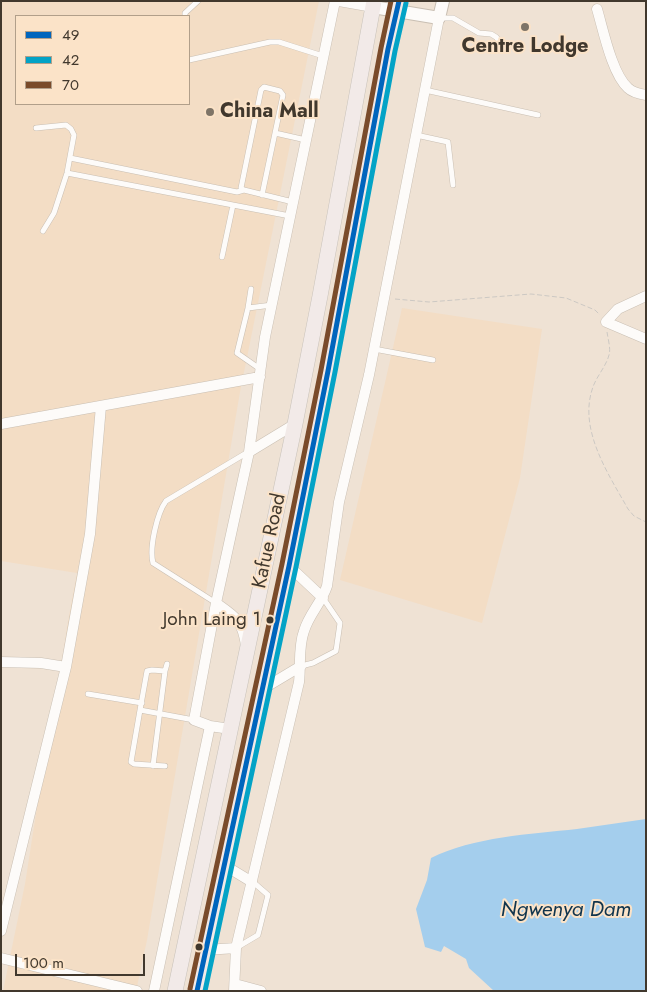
<!DOCTYPE html>
<html>
<head>
<meta charset="utf-8">
<style>
	body { margin:0 }
	#map { position:relative; width:647px; height:992px; overflow:hidden; background:#efe2d4; font-family:Jost,sans-serif }
	canvas { display:block }
	.frame { position:absolute; inset:0; border:2px solid #41382d; pointer-events:none }
	.legend { position:absolute; left:15px; top:15px; width:175px; height:90px; box-sizing:border-box; background:#fbe3c8; border:1px solid #b19f8a; margin:0; padding:6px 9px; list-style:none; font-size:15px; color:#41382d }
	.legend li { display:flex; align-items:center; gap:10px; height:25px }
	.legend b { width:25px; border:1px solid #b19f8a }
	.scale { position:absolute; left:15px; top:954px; width:130px; height:22px; box-sizing:border-box; border:2px solid #41382d; border-top:0; padding-left:6px; font-size:15px; line-height:18px; white-space:nowrap; color:#41382d; -webkit-text-stroke:4px #fbe3c8; paint-order:stroke }
</style>
</head>
<body>
<div id="map">
<canvas width="647" height="992"></canvas>
<div class="frame"></div>
<ul class="legend">
<li><b style="height:6px;background:#0065bd"></b>49</li>
<li><b style="height:6px;background:#03a3c6"></b>42</li>
<li><b style="height:6px;background:#7a4b2a"></b>70</li>
</ul>
<div class="scale">100 m</div>
</div>
<script>
const ctx = document.querySelector('canvas').getContext('2d');
ctx.lineJoin = 'round';
function paint(path, color) { ctx.fillStyle = color; ctx.fill(path, 'evenodd'); }
function stroke(path, color, width, dash) { ctx.strokeStyle = color; ctx.lineWidth = width; ctx.lineCap = dash ? 'butt' : 'round'; ctx.setLineDash(dash || []); ctx.stroke(path); }
function label(font, color, halo, rows, align = 'center') {
  ctx.font = font + ' Jost,sans-serif'; ctx.lineWidth = 4; ctx.setLineDash([]); ctx.textBaseline = 'middle'; ctx.strokeStyle = halo; ctx.fillStyle = color; for (const [text, x, y, turn = 0] of rows) {
    ctx.save(); ctx.translate(x, y); ctx.rotate((+turn || 0) * Math.PI / 180); ctx.textAlign = isNaN(turn) ? turn : align; if (halo) ctx.strokeText(text, 0, 0); ctx.fillText(text, 0, 0); ctx.restore();
  }
}
paint(new Path2D(`
	M 1,1 L 319,1 L 240,392 L 147,940 L 136,991 L 3,991 L 25,884 L 38,801 L 48,759 L 67,627 L 77,573 L 1,561 ZM 16,16 L 189,16 L 189,104 L 16,104 Z
	M 402,308 L 542,329 L 520,478 L 482,623 L 340,580 Z`), '#f3ddc5');
paint(new Path2D(`
	M 646,819 L 646,991 L 494,991 L 469,968 L 466,959 L 444,946 L 441,952 L 425,947 L 416,909 L 427,880 L 431,858 C 473,837 531,834 577,829 C 600,826 623,822 646,819 Z`), '#a4ceed');
const service = new Path2D(`
	M 185,16 L 185,13 L 198,1
	M 441,18 L 453,18 L 479,33 L 491,34 L 496,37 L 504,46
	M 189,60 L 270,42 L 279,42 L 323,56
	M 425,90 L 538,115
	M 36,128 L 66,125 L 71,129 L 74,135 L 67,173 L 54,213 L 43,231
	M 275,133 L 306,140
	M 416,135 L 448,142 L 453,185
	M 70,158 L 237,192 L 244,190
	M 67,173 L 290,216
	M 262,195 L 283,95 L 280,91 L 264,87 L 261,90 L 241,188 L 244,190 L 293,202
	M 222,257 L 233,205
	M 248,308 L 251,289
	M 374,349 L 433,360
	M 260,369 L 237,353 L 248,308 L 272,305
	M 216,603 L 153,563 C 149,548 157,513 166,501 L 248,452
	M 167,664 L 165,671 L 152,670 L 147,671 L 140,710 L 194,720
	M 301,666 L 313,663 L 336,651 L 340,623 L 323,598
	M 88,694 L 142,703
	M 140,710 L 131,762 L 134,764 L 165,766
	M 153,766 L 165,671
	M 236,948 L 258,935 L 268,895 L 253,882`);
const minor = new Path2D(`
	M 339,1 L 373,7
	M 597,9 C 603,29 612,74 628,88 C 632,92 640,94 646,95
	M 646,296 L 618,309 L 606,322 L 646,339
	M 1,424 L 260,377
	M 249,452 L 295,424
	M 289,566 L 323,598
	M 246,645 C 242,620 236,617 216,603 L 249,452 L 265,337 L 335,1
	M 1,662 L 41,663 L 66,667
	M 261,690 L 301,666
	M 210,726 L 194,720 L 216,603
	M 224,865 L 252,882
	M 1,931 L 66,667 L 90,534 L 101,406
	M 205,950 L 236,948
	M 1,958 L 137,991
	M 235,984 L 261,991
	M 154,991 L 210,726 L 230,729
	M 234,991 L 236,948 L 299,682 C 301,665 298,647 304,631 C 309,614 322,602 327,586 L 339,502 L 369,375 L 439,18`);
const tertiary = new Path2D(`
	M 373,7 L 439,18 L 443,1`);
const primary = new Path2D(`
	M 175,991 L 295,424 L 320,296 L 374,1
	M 197,991 L 289,566 L 328,371 L 388,49 L 399,1`);
stroke(service, '#c9bfb3', 6);
stroke(minor, '#c9bfb3', 11);
stroke(tertiary, '#c9bfb3', 14);
stroke(primary, '#c8c2ba', 16);
stroke(new Path2D(`
	M 395,299 L 429,302 L 531,294 L 566,298 L 595,310 L 600,315
	M 607,332 C 608,339 611,349 609,355 C 606,367 595,378 592,390 C 579,431 609,475 628,509 L 634,516 L 646,522`), '#ccc8c3', 1, [5, 2.5]);
stroke(service, '#fdfbf9', 5);
stroke(minor, '#fdfbf9', 10);
stroke(tertiary, '#fdfbf9', 12);
stroke(primary, '#f2eae8', 15);
stroke(new Path2D(`
	M 197,991 L 289,566 L 328,371 L 388,49 L 399,1`), '#0065bd', 5);
stroke(new Path2D(`
	M 205,991 L 296,567 L 335,372 L 395,51 L 406,3`), '#03a3c6', 5);
stroke(new Path2D(`
	M 190,989 L 282,564 L 321,370 L 381,48 L 391,1`), '#7a4b2a', 5);
for (const [x, y, r, color] of [
	[525,27,5,"#7e7467"],
	[210,112,5,"#7e7467"],
	[270,620,4.5,"#41382d"],
	[199,947,4.5,"#41382d"]
]) { const dot = new Path2D(); dot.arc(x, y, r, 0, 2 * Math.PI); ctx.fillStyle = color; ctx.fill(dot); stroke(dot, '#fbe3c8', 2); }
label('19px', '#41382d', '#fbe3c8', [
	["John Laing 1",261,620]
], 'right');
label('bold 20px', '#41382d', '#fbe3c8', [
	["Centre Lodge",525,47],
	["China Mall",220,112,"left"]
]);
label('20px', '#41382d', '#fbe3c8', [
	["Kafue Road",270,541,-78]
]);
label('italic 21px', '#0f344d', '#fbe3c8', [
	["Ngwenya Dam",566,911]
]);
</script>
</body>
</html>
